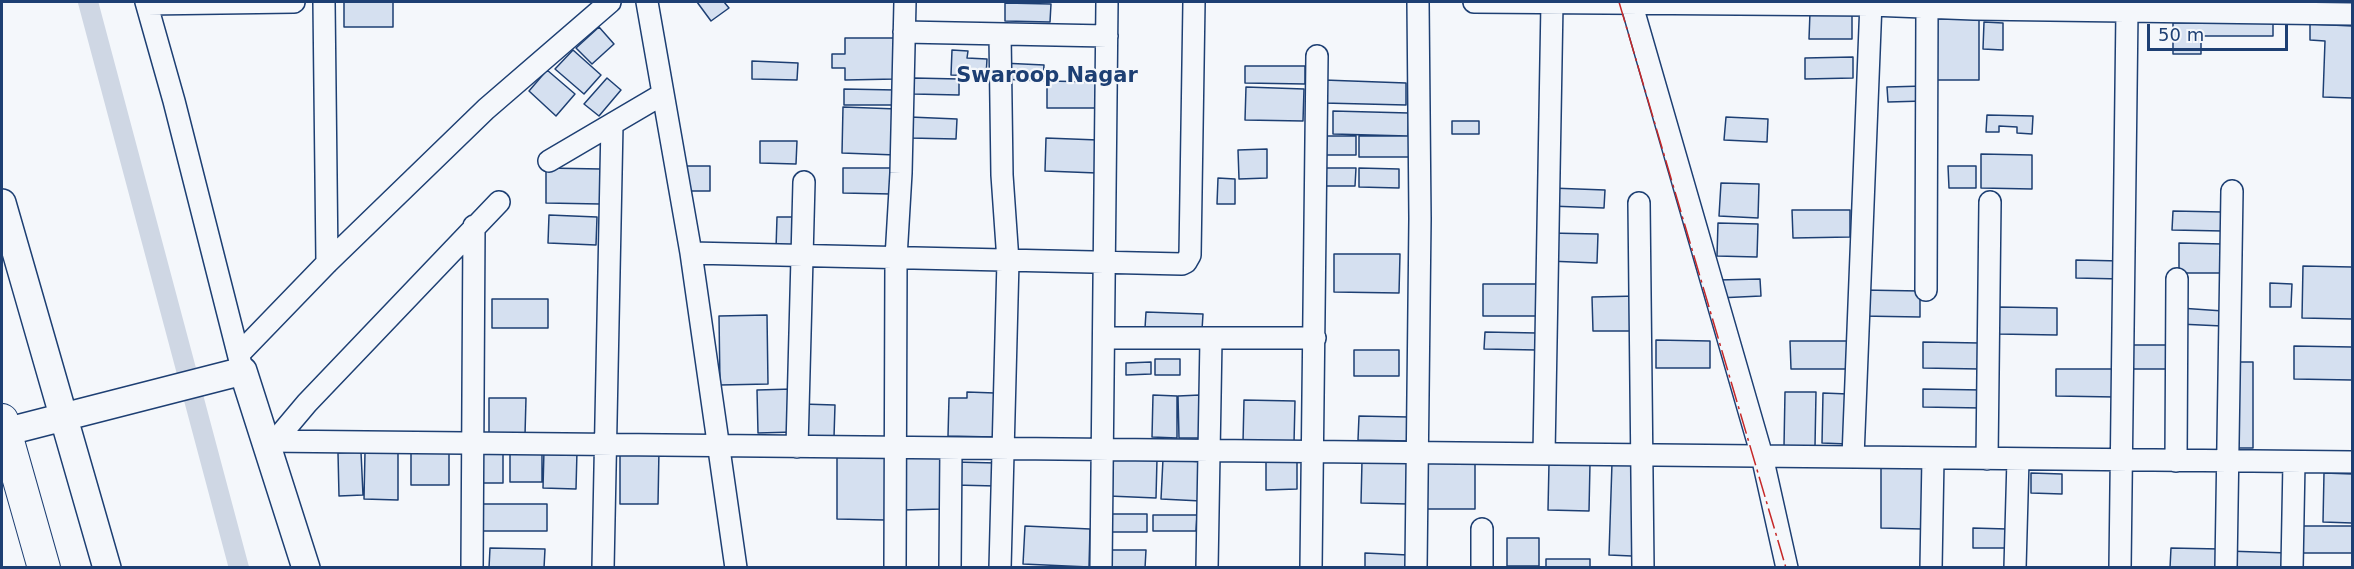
<!DOCTYPE html>
<html>
<head>
<meta charset="utf-8">
<style>
	body { margin:0 }
	#map { position:relative; width:2354px; height:569px; overflow:hidden; background:#f4f7fb; font-family:"DejaVu Sans",sans-serif }
	canvas { display:block }
	.frame { position:absolute; inset:0; border:3px solid #1d3f73; pointer-events:none }
	.scale { position:absolute; left:2147px; top:24px; width:141px; height:27px; box-sizing:border-box; border:3px solid #1d3f73; border-top:0; padding-left:8px; font-size:18px; line-height:21px; white-space:nowrap; color:#1d3f73; -webkit-text-stroke:4px #f4f7fb; paint-order:stroke }
</style>
</head>
<body>
<div id="map">
<canvas width="2354" height="569"></canvas>
<div class="frame"></div>
<div class="scale">50 m</div>
</div>
<script>
const ctx = document.querySelector('canvas').getContext('2d');
ctx.lineJoin = 'round';
function stroke(path, color, width, dash) { ctx.strokeStyle = color; ctx.lineWidth = width; ctx.lineCap = dash ? 'butt' : 'round'; ctx.setLineDash(dash || []); ctx.stroke(path); }
function paint(path, color) { ctx.fillStyle = color; ctx.fill(path, 'evenodd'); }
function label(font, color, halo, rows, align = 'center') {
  ctx.font = font + ' "DejaVu Sans",sans-serif'; ctx.lineWidth = 4.5; ctx.setLineDash([]); ctx.textBaseline = 'middle'; ctx.strokeStyle = halo; ctx.fillStyle = color; for (const [text, x, y, turn = 0] of rows) {
    ctx.save(); ctx.translate(x, y); ctx.rotate((+turn || 0) * Math.PI / 180); ctx.textAlign = isNaN(turn) ? turn : align; if (halo) ctx.strokeText(text, 0, 0); ctx.fillText(text, 0, 0); ctx.restore();
  }
}
stroke(new Path2D(`
	M 88,2 L 239,568`), '#cfd7e4', 20);
const building = new Path2D(`
	M 344,2 L 393,2 L 393,27 L 344,27 Z
	M 697,2 L 724,2 L 729,8 L 711,21 Z
	M 2288,2 L 2339,2 L 2339,8 L 2288,9 Z
	M 1005,3 L 1051,4 L 1050,22 L 1005,21 Z
	M 1810,12 L 1852,13 L 1852,39 L 1809,39 Z
	M 1935,19 L 1979,19 L 1979,80 L 1935,80 Z
	M 1984,22 L 2003,23 L 2003,50 L 1983,49 Z
	M 2173,23 L 2273,23 L 2273,36 L 2201,36 L 2201,54 L 2173,54 Z
	M 2310,24 L 2352,26 L 2352,98 L 2323,97 L 2325,41 L 2310,40 Z
	M 599,27 L 614,44 L 592,64 L 576,48 Z
	M 845,38 L 896,38 L 896,79 L 845,80 L 845,68 L 832,68 L 832,54 L 845,54 Z
	M 573,50 L 601,75 L 584,94 L 555,69 Z
	M 952,50 L 968,51 L 967,58 L 987,59 L 986,76 L 951,75 Z
	M 1853,57 L 1853,78 L 1805,79 L 1805,58 Z
	M 752,61 L 798,63 L 797,80 L 752,79 Z
	M 1002,63 L 1044,65 L 1043,81 L 1001,79 Z
	M 1245,66 L 1305,66 L 1305,84 L 1245,83 Z
	M 547,70 L 575,94 L 556,116 L 529,91 Z
	M 607,78 L 621,90 L 599,116 L 584,104 Z
	M 914,78 L 959,79 L 959,95 L 913,94 Z
	M 1324,80 L 1406,83 L 1406,105 L 1323,103 Z
	M 1047,81 L 1097,82 L 1097,108 L 1047,108 Z
	M 1924,86 L 1924,101 L 1888,102 L 1887,87 Z
	M 1246,87 L 1304,89 L 1303,121 L 1245,120 Z
	M 844,89 L 896,90 L 896,105 L 844,105 Z
	M 843,107 L 897,109 L 896,155 L 842,153 Z
	M 1333,111 L 1409,113 L 1408,136 L 1333,134 Z
	M 1987,115 L 2033,116 L 2032,134 L 2017,133 L 2017,127 L 1999,126 L 1999,132 L 1986,132 Z
	M 910,117 L 957,119 L 956,139 L 910,138 Z
	M 1726,117 L 1768,119 L 1767,142 L 1724,140 Z
	M 1452,121 L 1479,121 L 1479,134 L 1452,134 Z
	M 1323,136 L 1356,136 L 1356,155 L 1323,155 Z
	M 1359,136 L 1410,136 L 1410,157 L 1359,157 Z
	M 1046,138 L 1098,140 L 1097,173 L 1045,171 Z
	M 760,141 L 797,141 L 796,164 L 760,163 Z
	M 1267,149 L 1267,178 L 1239,179 L 1238,150 Z
	M 1981,154 L 2032,155 L 2032,189 L 1981,188 Z
	M 683,166 L 710,166 L 710,191 L 683,191 Z
	M 1948,166 L 1976,166 L 1976,188 L 1949,188 Z
	M 546,168 L 601,169 L 600,204 L 546,203 Z
	M 843,168 L 891,168 L 891,194 L 843,193 Z
	M 1325,168 L 1356,168 L 1355,186 L 1324,186 Z
	M 1359,168 L 1399,169 L 1399,188 L 1359,187 Z
	M 1218,178 L 1235,179 L 1235,204 L 1217,204 Z
	M 1721,183 L 1759,184 L 1758,218 L 1719,216 Z
	M 1551,188 L 1605,190 L 1604,208 L 1550,206 Z
	M 1792,210 L 1850,210 L 1850,237 L 1793,238 Z
	M 2173,211 L 2223,212 L 2223,231 L 2172,230 Z
	M 549,215 L 597,217 L 596,245 L 548,243 Z
	M 777,217 L 800,217 L 799,250 L 776,249 Z
	M 1718,223 L 1758,224 L 1757,257 L 1717,256 Z
	M 1549,233 L 1598,234 L 1597,263 L 1548,261 Z
	M 2179,243 L 2223,244 L 2223,273 L 2179,273 Z
	M 1334,254 L 1400,254 L 1399,293 L 1334,292 Z
	M 2076,260 L 2121,261 L 2121,279 L 2076,278 Z
	M 2303,266 L 2352,267 L 2352,319 L 2302,318 Z
	M 1760,279 L 1761,296 L 1718,298 L 1718,280 Z
	M 2270,283 L 2292,284 L 2291,307 L 2270,307 Z
	M 1483,284 L 1541,284 L 1541,316 L 1483,316 Z
	M 1862,290 L 1920,291 L 1920,317 L 1861,316 Z
	M 1638,296 L 1638,331 L 1593,331 L 1592,297 Z
	M 492,299 L 548,299 L 548,328 L 492,328 Z
	M 1998,307 L 2057,308 L 2057,335 L 1997,334 Z
	M 2180,308 L 2223,311 L 2222,326 L 2179,324 Z
	M 1146,312 L 1203,314 L 1202,330 L 1145,328 Z
	M 767,315 L 768,384 L 720,385 L 719,316 Z
	M 1485,332 L 1537,333 L 1537,350 L 1484,349 Z
	M 1656,340 L 1710,341 L 1710,368 L 1656,368 Z
	M 1790,341 L 1848,341 L 1849,369 L 1791,369 Z
	M 1923,342 L 1980,343 L 1979,369 L 1923,368 Z
	M 2123,345 L 2169,345 L 2170,369 L 2123,369 Z
	M 2294,346 L 2352,347 L 2352,380 L 2294,379 Z
	M 1354,350 L 1399,350 L 1399,376 L 1354,376 Z
	M 1155,359 L 1180,359 L 1180,375 L 1155,375 Z
	M 1151,362 L 1151,374 L 1126,375 L 1126,363 Z
	M 2232,362 L 2253,362 L 2253,448 L 2232,448 Z
	M 2056,369 L 2115,369 L 2115,397 L 2056,396 Z
	M 793,389 L 794,432 L 758,433 L 757,390 Z
	M 1923,389 L 1982,390 L 1981,408 L 1923,407 Z
	M 967,392 L 995,393 L 993,437 L 948,436 L 949,398 L 967,398 Z
	M 1785,392 L 1816,392 L 1815,446 L 1784,446 Z
	M 1823,393 L 1848,394 L 1847,444 L 1822,443 Z
	M 1153,395 L 1177,396 L 1177,438 L 1152,437 Z
	M 1200,395 L 1201,438 L 1179,438 L 1178,396 Z
	M 489,398 L 526,398 L 525,435 L 489,434 Z
	M 1244,400 L 1295,401 L 1294,443 L 1243,442 Z
	M 802,404 L 835,405 L 834,437 L 801,436 Z
	M 1359,416 L 1409,417 L 1409,441 L 1358,440 Z
	M 620,449 L 659,449 L 658,504 L 620,504 Z
	M 544,450 L 577,451 L 576,489 L 543,488 Z
	M 361,452 L 363,495 L 339,496 L 338,453 Z
	M 365,452 L 398,452 L 398,500 L 364,499 Z
	M 411,452 L 449,452 L 449,485 L 411,485 Z
	M 480,453 L 503,453 L 503,483 L 480,483 Z
	M 510,453 L 542,453 L 542,482 L 510,482 Z
	M 837,453 L 886,453 L 885,520 L 837,519 Z
	M 942,457 L 943,509 L 902,510 L 901,458 Z
	M 1297,457 L 1297,489 L 1266,490 L 1266,458 Z
	M 1110,458 L 1157,459 L 1156,498 L 1109,496 Z
	M 1163,459 L 1203,462 L 1201,501 L 1161,499 Z
	M 1362,461 L 1409,462 L 1408,504 L 1361,503 Z
	M 954,462 L 997,463 L 996,486 L 954,485 Z
	M 1425,463 L 1475,463 L 1475,509 L 1425,509 Z
	M 1549,463 L 1590,464 L 1589,511 L 1548,510 Z
	M 1612,463 L 1635,464 L 1632,556 L 1609,555 Z
	M 1881,467 L 1923,468 L 1922,529 L 1881,528 Z
	M 2031,473 L 2062,474 L 2062,494 L 2031,493 Z
	M 2324,473 L 2352,474 L 2352,523 L 2323,522 Z
	M 483,504 L 547,504 L 547,531 L 483,531 Z
	M 1104,514 L 1147,514 L 1147,532 L 1104,532 Z
	M 1153,515 L 1197,515 L 1196,531 L 1153,531 Z
	M 1025,526 L 1090,529 L 1089,567 L 1023,564 Z
	M 2296,526 L 2352,526 L 2352,553 L 2296,553 Z
	M 1973,528 L 2007,529 L 2007,548 L 1973,548 Z
	M 1507,538 L 1539,538 L 1539,566 L 1507,566 Z
	M 490,548 L 545,549 L 544,568 L 489,568 Z
	M 2171,548 L 2220,549 L 2220,568 L 2170,568 Z
	M 1106,550 L 1146,550 L 1145,568 L 1106,568 Z
	M 2227,551 L 2288,553 L 2287,568 L 2227,568 Z
	M 1365,553 L 1408,555 L 1407,568 L 1365,568 Z
	M 1546,559 L 1590,559 L 1590,568 L 1546,568 Z`);
paint(building, '#d5e0f0');
stroke(building, '#1d3f73', 1.5);
const minor = new Path2D(`
	M 146,2 L 174,101 L 241,365
	M 324,2 L 327,263
	M 647,2 L 691,253 L 736,568
	M 1474,2 L 1871,5 L 1974,9 L 2352,14
	M 1631,2 L 1762,456 L 1787,568
	M 147,4 L 294,2
	M 904,32 L 1107,36
	M 549,161 L 663,94
	M 1639,203 L 1643,568
	M 691,253 L 1182,264 L 1186,262 L 1190,255 L 1194,2
	M 1926,290 L 1927,7
	M 1105,338 L 1315,338
	M 239,354 L 327,263 L 486,109 L 610,2
	M 266,441 L 2352,462
	M 275,441 L 307,403 L 499,202
	M 797,447 L 804,182
	M 1544,454 L 1552,3
	M 1853,457 L 1871,2
	M 1987,459 L 1990,202
	M 2176,461 L 2177,279
	M 1482,529 L 1482,568
	M 472,568 L 474,226
	M 603,568 L 612,124
	M 895,568 L 896,258 L 901,173 L 905,2
	M 950,568 L 951,448
	M 1000,568 L 1008,261 L 1002,175 L 1000,34
	M 1101,568 L 1107,2
	M 1207,568 L 1211,339
	M 1311,568 L 1317,56
	M 1416,568 L 1420,219 L 1418,2
	M 1931,568 L 1933,458
	M 2015,568 L 2018,459
	M 2120,568 L 2127,11
	M 2226,568 L 2232,191
	M 2292,568 L 2294,462`);
const major = new Path2D(`
	M 2,203 L 107,568
	M 5,432 L 243,371 L 306,568`);
const highway = new Path2D(`
	M 2,420 L 44,568`);
stroke(minor, '#1d3f73', 24);
stroke(major, '#1d3f73', 30);
stroke(highway, '#1d3f73', 34);
stroke(minor, '#f4f7fb', 21);
stroke(major, '#f4f7fb', 27);
stroke(highway, '#f4f7fb', 32);
stroke(new Path2D(`
	M 1619,2 L 1786,568`), '#c62828', 1.5, [21, 4.5, 3, 4.5]);
label('bold 21px', '#1d3f73', '#f4f7fb', [
	["Swaroop Nagar",1047,77]
]);
</script>
</body>
</html>
